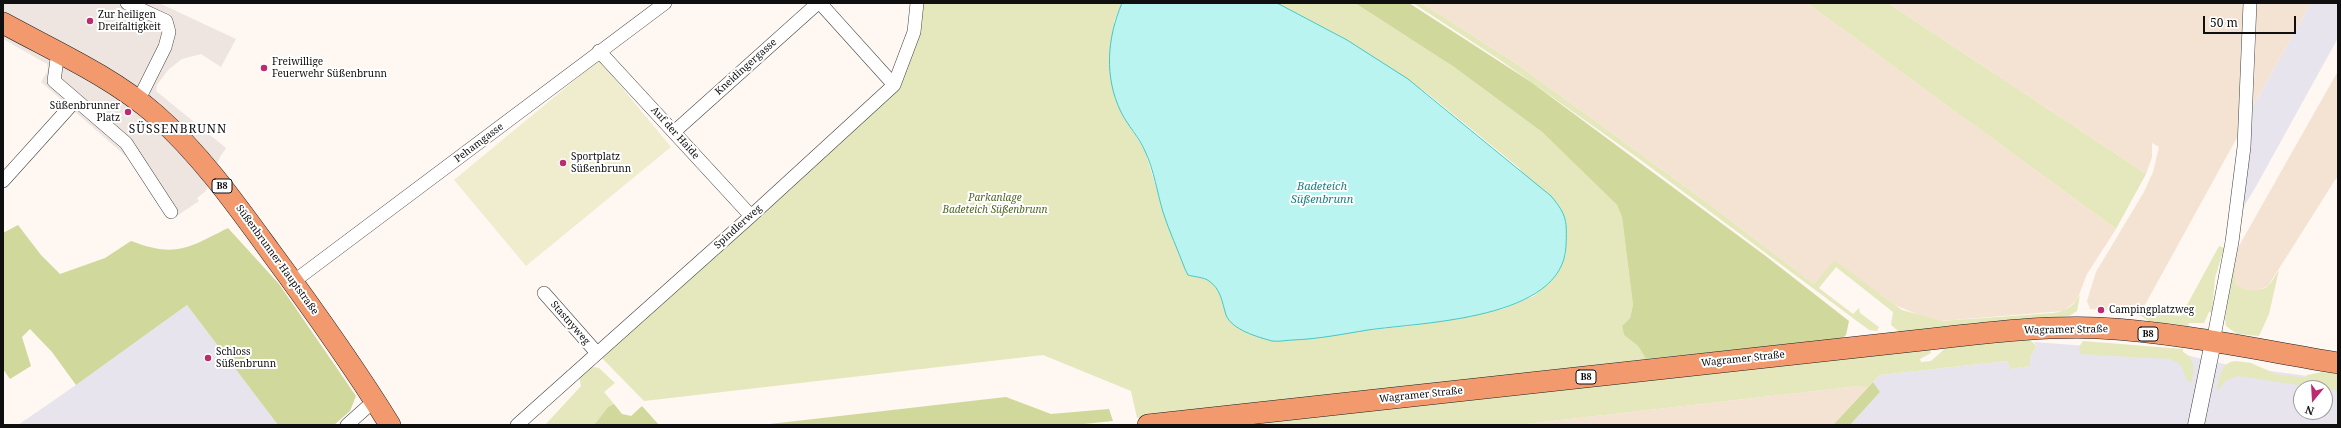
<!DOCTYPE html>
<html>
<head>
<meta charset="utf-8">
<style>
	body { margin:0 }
	#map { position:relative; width:2341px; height:428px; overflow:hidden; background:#fef7f2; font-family:"Noto Serif",serif }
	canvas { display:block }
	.frame { position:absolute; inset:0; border:4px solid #0f0f0f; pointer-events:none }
	.north { position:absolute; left:2293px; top:380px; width:40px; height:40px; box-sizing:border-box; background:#fff; border:1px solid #9f9f9f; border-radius:50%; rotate:198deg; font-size:11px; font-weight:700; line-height:16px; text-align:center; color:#0f0f0f }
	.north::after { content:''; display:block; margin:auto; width:14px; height:18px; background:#ba2c6f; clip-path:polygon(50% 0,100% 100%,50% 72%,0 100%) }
	.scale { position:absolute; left:2203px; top:16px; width:93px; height:18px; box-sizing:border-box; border:2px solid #0f0f0f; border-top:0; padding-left:5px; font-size:12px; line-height:14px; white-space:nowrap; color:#0f0f0f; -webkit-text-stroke:3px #fff; paint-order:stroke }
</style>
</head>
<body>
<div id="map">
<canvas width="2341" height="428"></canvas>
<div class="frame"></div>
<div class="north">N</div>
<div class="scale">50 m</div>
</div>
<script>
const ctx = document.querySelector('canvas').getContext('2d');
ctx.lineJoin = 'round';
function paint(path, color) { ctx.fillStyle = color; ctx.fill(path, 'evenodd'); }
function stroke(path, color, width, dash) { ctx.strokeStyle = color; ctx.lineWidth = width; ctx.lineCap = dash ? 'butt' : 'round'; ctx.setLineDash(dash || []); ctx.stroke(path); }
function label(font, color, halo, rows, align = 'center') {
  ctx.font = font + ' "Noto Serif",serif'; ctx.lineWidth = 4; ctx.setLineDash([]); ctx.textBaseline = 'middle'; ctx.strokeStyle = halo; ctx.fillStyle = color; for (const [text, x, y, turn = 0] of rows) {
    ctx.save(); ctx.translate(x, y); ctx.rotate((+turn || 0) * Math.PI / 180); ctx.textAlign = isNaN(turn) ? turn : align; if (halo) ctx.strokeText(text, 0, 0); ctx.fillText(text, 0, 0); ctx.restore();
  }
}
paint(new Path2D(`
	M 2311,3 L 2338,3 L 2338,38 L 2254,190 L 2235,221 L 2245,123 L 2252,119 L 2253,106 Z
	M 187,305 L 278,425 L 18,425 L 76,385 Z
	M 2034,342 L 2177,353 L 2233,366 L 2338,380 L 2338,425 L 1850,425 L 1880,392 L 1873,382 L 1880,375 L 2007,361 L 2010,369 L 2029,366 L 2030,357 L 2037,346 ZM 2301,388 L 2325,388 L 2325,412 L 2301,412 Z`), '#e8e4ed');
paint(new Path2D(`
	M 1422,3 L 1807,3 L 2116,229 L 2087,274 L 2077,300 L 2064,311 L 1941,321 L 1926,318 L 1895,305 L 1834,261 L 1814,284 L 1705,201 L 1517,64 Z
	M 1888,3 L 2243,3 L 2239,134 L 2141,312 L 2141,316 L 2123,311 L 2090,309 L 2087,301 L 2096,272 L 2144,192 L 2153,172 L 2159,147 L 2152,143 L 2152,157 L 2146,174 Z
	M 2256,3 L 2311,3 L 2253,106 L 2256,34 Z
	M 2338,71 L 2338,177 L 2335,180 L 2268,286 L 2257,291 L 2240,289 L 2235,285 L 2235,253 Z
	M 1859,386 L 1867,388 L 1833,425 L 1517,425 Z`), '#f4e3d3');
paint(new Path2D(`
	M 917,3 L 1122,3 L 1114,21 L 1121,112 L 1145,151 L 1164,213 L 1185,269 L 1188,275 C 1194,277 1202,277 1207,280 C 1220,286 1224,304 1227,316 L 1369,330 L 1410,326 L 1503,309 L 1534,296 L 1553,279 L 1559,271 L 1566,254 L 1566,222 L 1518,167 L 1427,93 L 1347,40 L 1277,3 L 1355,3 L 1454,67 L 1542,132 L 1617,205 L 1622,217 L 1633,305 L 1630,318 L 1622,326 L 1624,335 L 1638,346 L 1646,359 L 1137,418 L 1131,391 L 1043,355 L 644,401 L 597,353 L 894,85 Z
	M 1413,3 L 1422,3 L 1517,64 L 1705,201 L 1814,284 L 1834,260 L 1902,310 L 1942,321 L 2054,313 C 2066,311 2074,306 2080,295 L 2077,311 L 2069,316 L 1910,334 L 1901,333 L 1891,325 L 1893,312 L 1836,267 L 1819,288 L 1853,314 L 1859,308 L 1860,313 L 1879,327 L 1877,331 L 1869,330 L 1638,158 L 1500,60 Z
	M 1807,3 L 1888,3 L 2146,174 L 2116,229 Z
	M 2219,246 L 2224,248 L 2215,278 L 2212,312 L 2209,312 L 2204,323 L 2189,323 L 2188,326 L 2150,322 L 2141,316 L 2141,312 L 2181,316 Z
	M 2235,253 L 2235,284 C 2243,291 2259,293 2268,286 C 2272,282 2276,274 2279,270 L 2269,314 L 2259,336 L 2237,334 L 2226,326 L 2225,318 Z
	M 2030,340 L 2037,346 L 2030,357 L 2030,366 L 2010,369 L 2007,361 L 1880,375 L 1867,388 L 1859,386 L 1517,425 L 1218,425 L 1930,348 L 1931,353 L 1920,359 L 1921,362 L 1931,361 L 1949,345 Z
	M 2083,341 L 2183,349 L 2183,352 C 2196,359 2194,370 2192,382 L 2187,381 L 2181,365 L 2170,359 L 2080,354 L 2079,347 Z
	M 2235,361 L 2251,363 L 2276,374 L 2306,378 L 2307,375 L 2322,372 L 2338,374 L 2338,391 L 2238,376 L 2227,380 L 2217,391 C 2219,379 2220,363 2235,361 Z
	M 593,367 L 599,368 L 615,383 L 604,392 L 614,404 L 608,407 L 594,425 L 545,425 L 581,386 L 579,377 L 587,369 Z`), '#e5e8bc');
paint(new Path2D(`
	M 1355,3 L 1409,3 L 1531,82 L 1767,257 L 1849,321 L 1846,335 L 1841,339 L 1646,359 L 1638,346 L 1624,335 L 1622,326 L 1630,318 L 1633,305 L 1622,217 L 1617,205 L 1542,132 L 1454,67 Z
	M 18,225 L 41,255 L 60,274 L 105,258 L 131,241 C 176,258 188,248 228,228 L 279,284 L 356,396 L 350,411 L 334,425 L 278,425 L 187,305 L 76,385 L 52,352 L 30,329 L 22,337 L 31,366 L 10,379 L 3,369 L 3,233 Z
	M 1873,382 L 1880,392 L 1850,425 L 1833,425 Z
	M 1006,397 L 1051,414 L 1109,409 L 1113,421 L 1074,425 L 761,425 Z
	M 614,404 L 622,414 L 631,416 L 642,406 L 659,425 L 594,425 L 608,407 Z`), '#d1d89c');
paint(new Path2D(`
	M 599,60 L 671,147 L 526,266 L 454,180 Z`), '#f0edce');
paint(new Path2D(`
	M 3,3 L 159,3 L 236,39 L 221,67 L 201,54 L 182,59 L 168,70 L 157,85 L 156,91 L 226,148 L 220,157 L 206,191 L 197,198 L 199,201 L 174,218 L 128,158 L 41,82 L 48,70 L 47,64 L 3,39 Z`), '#efe5e0');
const water = new Path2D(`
	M 1122,3 L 1277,3 L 1347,40 L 1408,79 L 1551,196 C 1567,215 1567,221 1566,246 C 1563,320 1423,322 1368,330 C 1343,334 1319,339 1293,340 C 1287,340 1279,342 1272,341 C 1258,337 1232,330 1226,315 C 1222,302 1221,289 1209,281 C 1204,277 1194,277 1188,275 L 1185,269 C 1178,250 1169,231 1163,212 C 1157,192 1154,170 1145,151 C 1139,137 1128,126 1121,112 C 1104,77 1107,38 1122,3 Z`);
paint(water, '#b9f4f1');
stroke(water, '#43c8c5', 1);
const minor = new Path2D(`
	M 127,3 L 166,21 L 169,32 L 165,47 L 138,101
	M 820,3 L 894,85
	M 599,51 L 751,216
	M 58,52 L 54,81 L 126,143 L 171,212
	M 674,132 L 818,3
	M 3,181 L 75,101
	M 293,282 L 665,3
	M 544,293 L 597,353
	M 2213,342 L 2232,242 L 2244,147 L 2250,3
	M 347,425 L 375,400
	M 517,425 L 751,216 L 894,85 L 914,32 L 917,3`);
const tertiary = new Path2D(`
	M 2196,425 L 2213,342`);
const primary = new Path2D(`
	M 3,23 C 54,51 111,76 156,115 C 200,154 235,203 270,251 C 312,308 353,365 390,425
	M 1148,425 L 1940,338 C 1992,332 2046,326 2098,328 C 2178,332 2259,350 2338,363`);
stroke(minor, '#424242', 14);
stroke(tertiary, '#424242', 17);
stroke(primary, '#202020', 22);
stroke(minor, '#fff', 13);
stroke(tertiary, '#fff', 16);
stroke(primary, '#f29a6e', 21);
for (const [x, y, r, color] of [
	[90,21,4,"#ba2c6f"],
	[264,68,4,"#ba2c6f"],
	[128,112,4,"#ba2c6f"],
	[563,163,4,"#ba2c6f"],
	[2101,310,4,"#ba2c6f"],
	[208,358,4,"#ba2c6f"]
]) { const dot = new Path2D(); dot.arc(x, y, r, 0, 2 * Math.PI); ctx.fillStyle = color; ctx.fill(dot); stroke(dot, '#fff', 1.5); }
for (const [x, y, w] of [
	[222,186,20],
	[2148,334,20],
	[1586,377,20]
]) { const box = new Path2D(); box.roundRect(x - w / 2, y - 7, w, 14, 3); ctx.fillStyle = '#fff'; ctx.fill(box); stroke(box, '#0f0f0f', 1); }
label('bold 9px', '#0f0f0f', null, [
	["B8",222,186],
	["B8",2148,334],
	["B8",1586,377]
]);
label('10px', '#0f0f0f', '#fff', [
	["Zur heiligen",98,15],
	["Dreifaltigkeit",98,27],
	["Freiwillige",272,62],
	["Feuerwehr Süßenbrunn",272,74],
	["Süßenbrunner",120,106,"right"],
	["Platz",120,118,"right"],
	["Sportplatz",571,157],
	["Süßenbrunn",571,169],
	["Campingplatzweg",2109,310],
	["Schloss",216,352],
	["Süßenbrunn",216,364]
], 'left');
label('10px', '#0f0f0f', '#fff', [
	["Kneidingergasse",746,67,-42],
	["Auf der Haide",675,133,48],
	["Pehamgasse",479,143,-37],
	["Spindlerweg",738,227,-42],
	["Süßenbrunner Hauptstraße",277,260,54],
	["Stastnyweg",570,323,49],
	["Wagramer Straße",2066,330,-1],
	["Wagramer Straße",1743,359,-6],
	["Wagramer Straße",1421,395,-6]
]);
label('italic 10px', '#4c6521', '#fff', [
	["Parkanlage",995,198],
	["Badeteich Süßenbrunn",995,210]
]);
label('italic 11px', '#1b7f81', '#fff', [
	["Badeteich",1322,187],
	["Süßenbrunn",1322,200]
]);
ctx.letterSpacing = '1px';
label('12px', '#0f0f0f', '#fff', [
	["SÜSSENBRUNN",178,130]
]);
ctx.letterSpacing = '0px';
</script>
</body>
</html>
